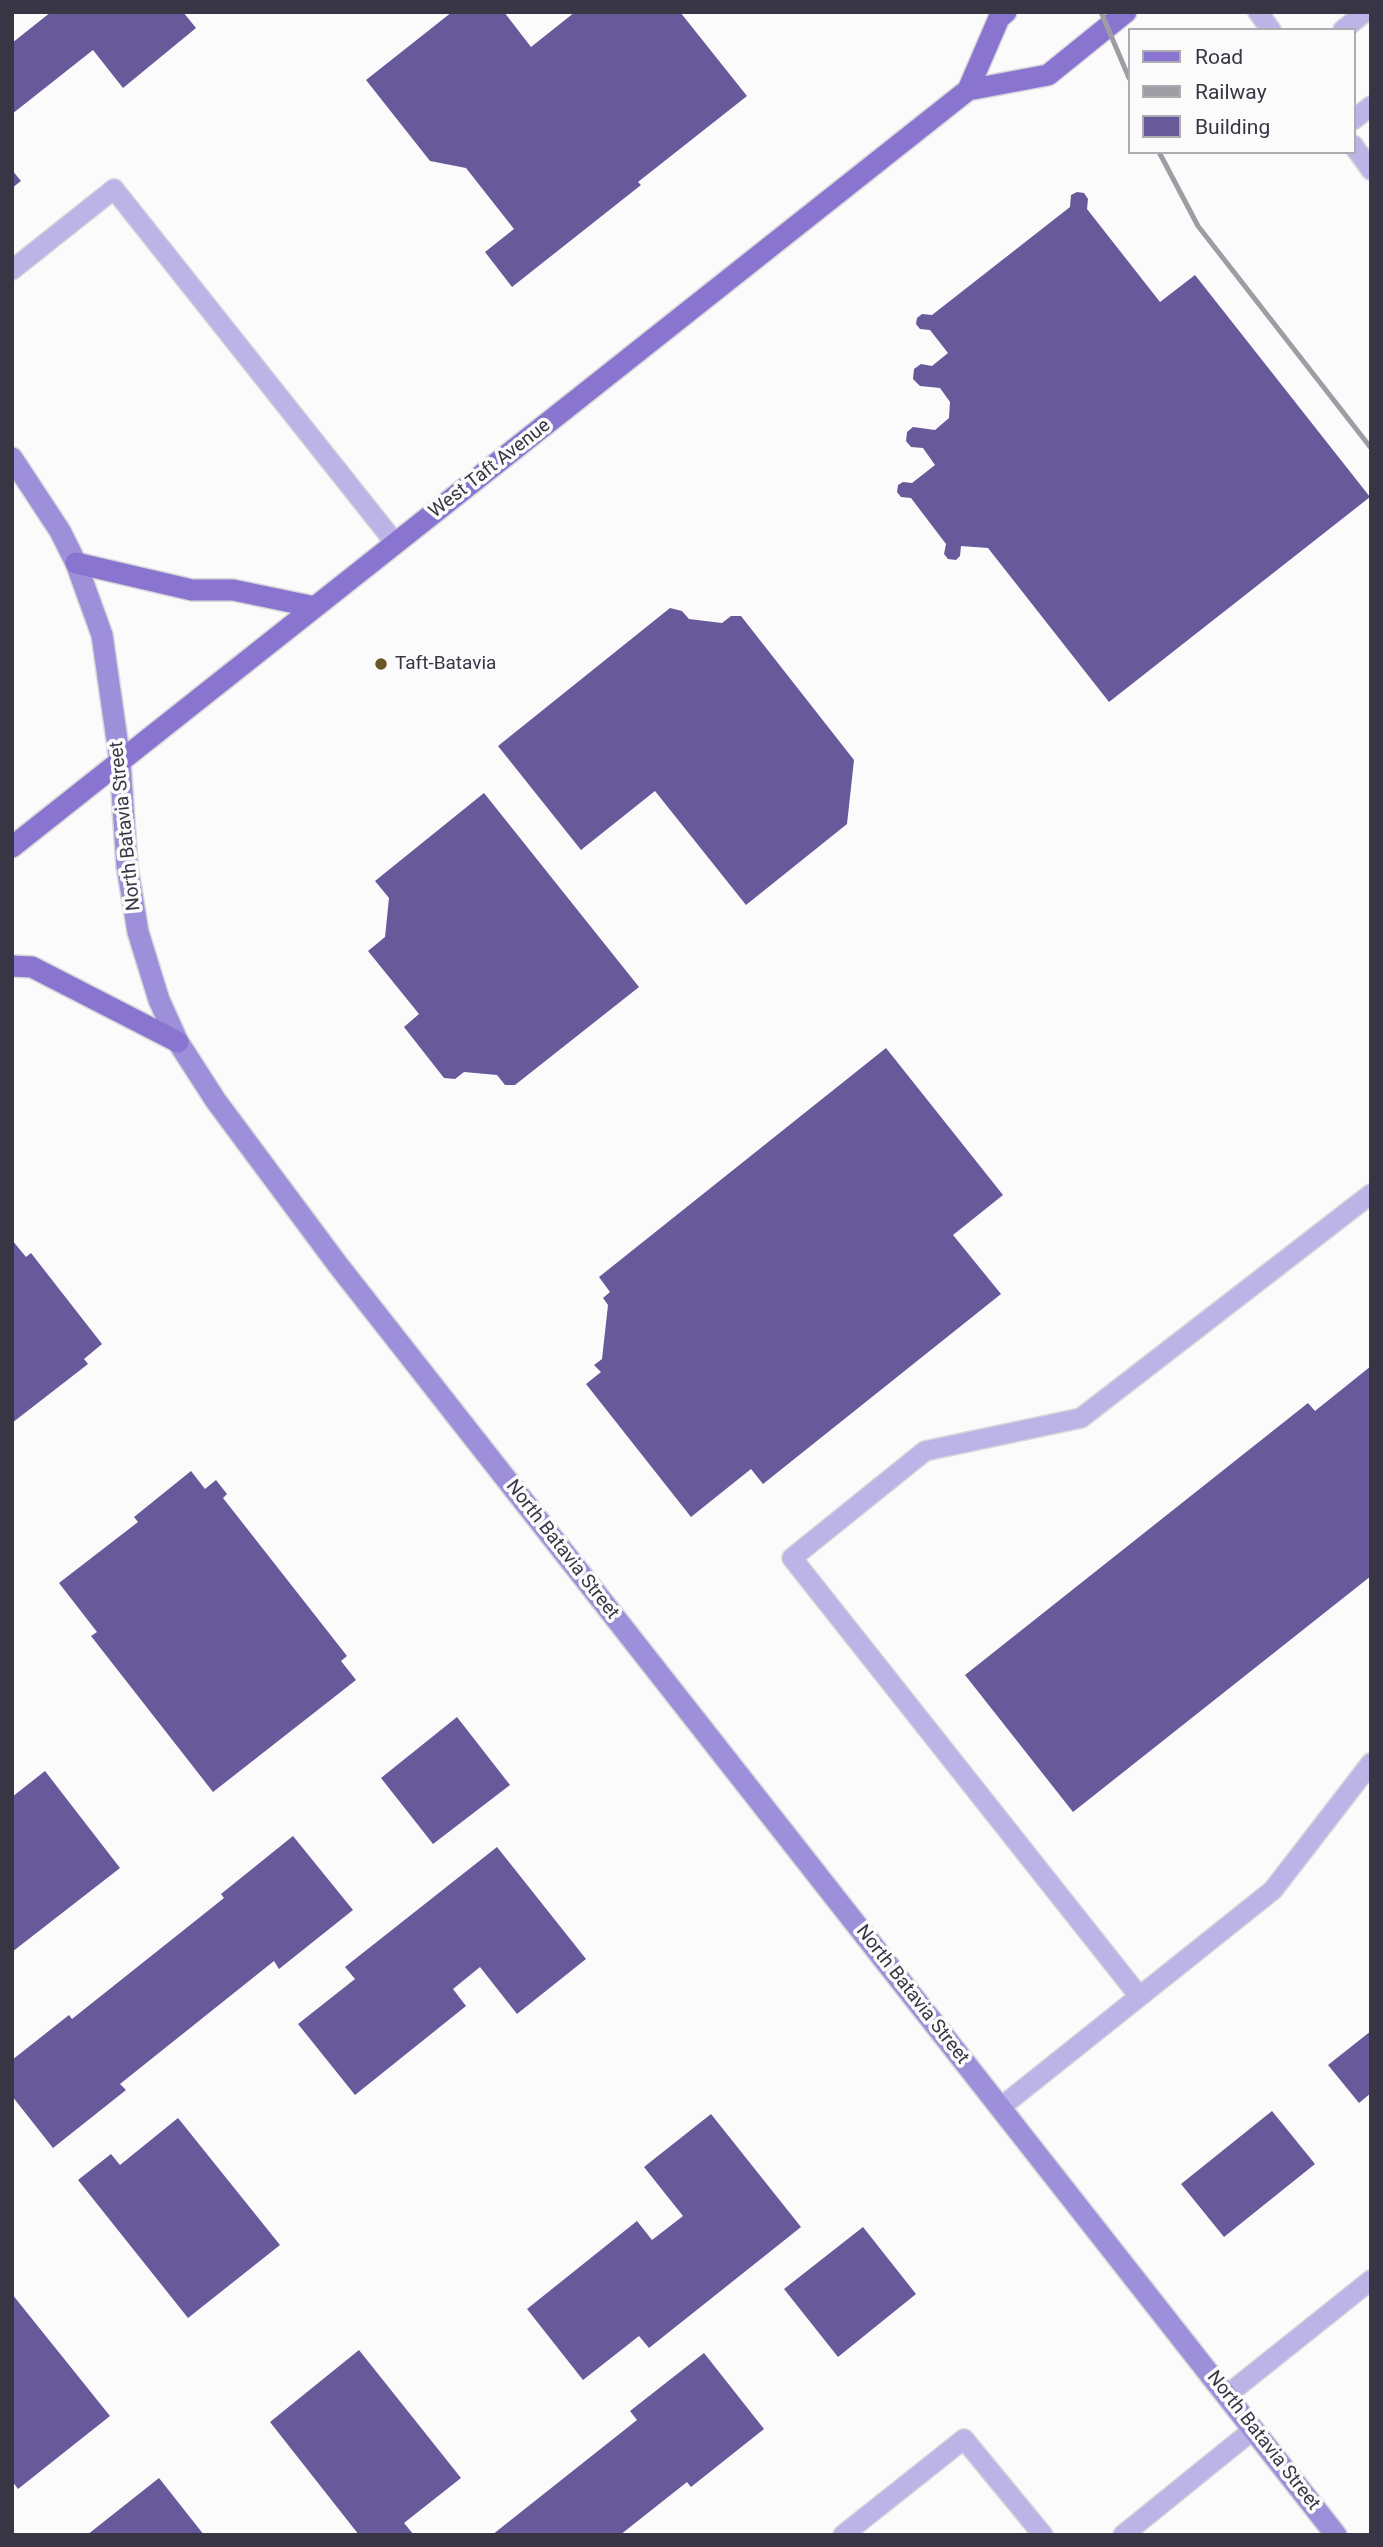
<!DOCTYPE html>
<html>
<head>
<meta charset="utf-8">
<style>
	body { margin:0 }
	#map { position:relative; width:1383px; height:2547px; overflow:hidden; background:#fbfbfb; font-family:Roboto,sans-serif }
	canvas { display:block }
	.frame { position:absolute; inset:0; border:14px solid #383644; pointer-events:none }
	.legend { position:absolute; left:1128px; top:28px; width:228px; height:126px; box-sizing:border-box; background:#fbfbfb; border:2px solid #adacb2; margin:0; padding:9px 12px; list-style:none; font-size:21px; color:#383644 }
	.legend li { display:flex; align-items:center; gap:14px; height:35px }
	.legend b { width:35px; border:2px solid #adacb2 }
</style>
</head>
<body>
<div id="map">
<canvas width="1383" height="2547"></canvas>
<div class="frame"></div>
<ul class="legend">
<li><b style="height:9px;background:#8974d0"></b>Road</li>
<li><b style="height:9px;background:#9e9da4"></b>Railway</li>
<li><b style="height:19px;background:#67599a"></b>Building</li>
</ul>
</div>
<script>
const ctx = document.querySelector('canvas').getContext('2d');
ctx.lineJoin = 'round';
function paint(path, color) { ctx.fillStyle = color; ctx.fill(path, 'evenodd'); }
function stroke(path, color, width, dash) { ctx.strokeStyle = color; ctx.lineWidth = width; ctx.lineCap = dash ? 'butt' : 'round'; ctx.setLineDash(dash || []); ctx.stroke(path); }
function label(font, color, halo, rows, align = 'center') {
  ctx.font = font + ' Roboto,sans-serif'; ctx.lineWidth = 7; ctx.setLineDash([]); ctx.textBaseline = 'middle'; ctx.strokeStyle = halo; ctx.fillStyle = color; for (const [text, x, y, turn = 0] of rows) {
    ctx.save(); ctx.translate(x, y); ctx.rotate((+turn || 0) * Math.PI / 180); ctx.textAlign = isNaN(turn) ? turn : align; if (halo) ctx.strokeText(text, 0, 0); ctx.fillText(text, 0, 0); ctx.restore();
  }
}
paint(new Path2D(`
	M 51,12 L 183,12 L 196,28 L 123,88 L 93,50 L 12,114 L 12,43 Z
	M 452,12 L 504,12 L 531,47 L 575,12 L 680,12 L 747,96 L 638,182 L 641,185 L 512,287 L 485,252 L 514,229 L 466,168 L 430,161 L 366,80 Z
	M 12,170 L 21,181 L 12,188 Z
	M 1077,192 L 1084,193 L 1088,199 L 1087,209 L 1160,302 L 1195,275 L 1370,497 L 1109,702 L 988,548 L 961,546 L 960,556 L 956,560 L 948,559 L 944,554 L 946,544 L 911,498 L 901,497 L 897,492 L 898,485 L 903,482 L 912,483 L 935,465 L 923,448 L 911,447 L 906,441 L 907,432 L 913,427 L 935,430 L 949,418 L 950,402 L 940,388 L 920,386 L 913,379 L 914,369 L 921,364 L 932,366 L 948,353 L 930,330 L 920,329 L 916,324 L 917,318 L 922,314 L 932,315 L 1070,207 L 1071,195 Z
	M 670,608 L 682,611 L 689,619 L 722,623 L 731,616 L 741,616 L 854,760 L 847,824 L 746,905 L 655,791 L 581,850 L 498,746 Z
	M 484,793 L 639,987 L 515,1085 L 505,1085 L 497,1075 L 464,1072 L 455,1079 L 444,1078 L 404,1027 L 419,1014 L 368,951 L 385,937 L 389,898 L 375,881 Z
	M 886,1048 L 1003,1195 L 953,1235 L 1001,1294 L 763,1484 L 751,1469 L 691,1517 L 586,1384 L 601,1372 L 594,1365 L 602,1359 L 608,1305 L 603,1298 L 610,1292 L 599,1277 Z
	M 12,1240 L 26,1257 L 31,1253 L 102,1344 L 84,1359 L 88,1364 L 12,1423 Z
	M 1371,1366 L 1371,1576 L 1073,1812 L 965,1675 L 1308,1403 L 1315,1411 Z
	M 191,1471 L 205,1489 L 216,1480 L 227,1494 L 223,1498 L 347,1656 L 341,1661 L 356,1680 L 213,1792 L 91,1636 L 97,1632 L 59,1583 L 138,1522 L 134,1517 Z
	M 457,1717 L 510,1785 L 433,1844 L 381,1778 Z
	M 45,1771 L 120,1868 L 12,1952 L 12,1797 Z
	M 293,1836 L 353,1910 L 279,1969 L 274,1961 L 120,2084 L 126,2090 L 53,2148 L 12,2096 L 12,2060 L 69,2015 L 72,2019 L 224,1898 L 221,1894 Z
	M 497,1847 L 586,1959 L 517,2014 L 480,1967 L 453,1989 L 466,2006 L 355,2095 L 298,2024 L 355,1979 L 345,1967 Z
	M 1371,2031 L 1371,2093 L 1359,2103 L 1328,2065 Z
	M 1272,2111 L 1315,2164 L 1224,2237 L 1181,2184 Z
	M 711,2114 L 801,2227 L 649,2348 L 639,2336 L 583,2380 L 527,2309 L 637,2221 L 652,2240 L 683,2216 L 644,2167 Z
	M 178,2118 L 280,2245 L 188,2318 L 78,2180 L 111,2154 L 120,2165 Z
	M 863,2227 L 916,2294 L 838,2357 L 784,2289 Z
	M 12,2294 L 110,2416 L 18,2489 L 12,2481 Z
	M 359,2350 L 461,2478 L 404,2523 L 414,2535 L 359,2535 L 270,2422 Z
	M 704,2353 L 764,2429 L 691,2487 L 687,2482 L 620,2535 L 492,2535 L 637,2420 L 630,2411 Z
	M 159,2478 L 204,2535 L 87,2535 Z`), '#67599a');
const lane = new Path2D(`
	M 1258,12 L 1271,30
	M 1343,30 L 1365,12
	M 1353,120 L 1371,106
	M 1353,145 L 1371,170
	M 12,270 L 114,189 L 396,544
	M 1139,1996 L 792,1558 L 925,1451 L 1081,1418 L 1371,1194
	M 1001,2107 L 1273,1890 L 1371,1763
	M 1227,2395 L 1371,2280
	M 843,2535 L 964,2439 L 1043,2535
	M 1123,2535 L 1254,2429`);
const secondary = new Path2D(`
	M 12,458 L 60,531 L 76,563 L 102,635 L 120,761 L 127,866 L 138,932 L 159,1000 L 178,1042 L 216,1101 L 338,1265 L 1336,2535`);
const primary = new Path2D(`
	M 968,90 L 999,18 L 1006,12
	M 76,563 L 192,590 L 233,590 L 315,607
	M 12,847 L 968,90 L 1048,75 L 1126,12
	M 12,966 L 32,967 L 178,1042`);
stroke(lane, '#d8d8da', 22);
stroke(secondary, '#d8d8da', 24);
stroke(primary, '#d8d8da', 24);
stroke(lane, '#bcb3e7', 19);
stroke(secondary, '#9e8fda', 21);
stroke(primary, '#8974d0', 21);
stroke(new Path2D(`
	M 1101,12 L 1129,78
	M 1159,152 L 1198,226 L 1371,448`), '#9e9da4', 5);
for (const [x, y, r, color] of [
	[381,664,7,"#6c5424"]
]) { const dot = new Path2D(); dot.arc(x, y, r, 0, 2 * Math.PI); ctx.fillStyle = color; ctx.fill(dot); stroke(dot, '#fbfbfb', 2.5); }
label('19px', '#383644', '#fbfbfb', [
	["West Taft Avenue",490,469,-38],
	["North Batavia Street",126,826,-96],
	["North Batavia Street",562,1550,52],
	["North Batavia Street",912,1995,52],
	["North Batavia Street",1263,2441,52]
]);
label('19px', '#383644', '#fbfbfb', [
	["Taft-Batavia",395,664]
], 'left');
</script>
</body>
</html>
